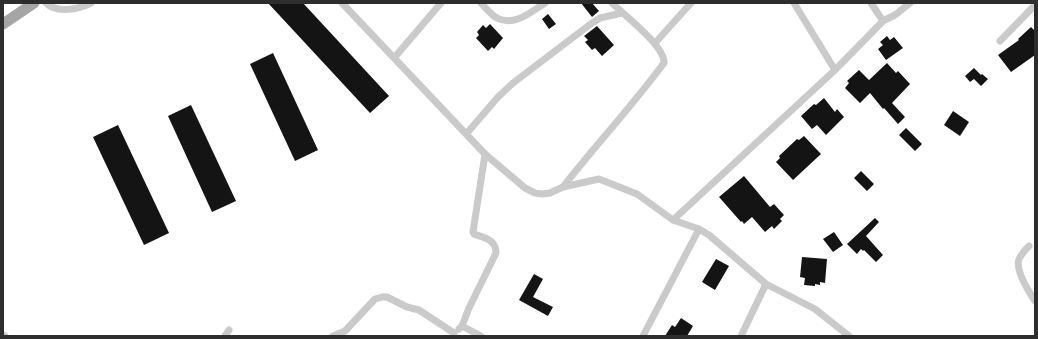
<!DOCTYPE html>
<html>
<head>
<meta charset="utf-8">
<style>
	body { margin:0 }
	#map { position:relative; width:1038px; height:339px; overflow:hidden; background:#fff; font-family:"Sofia Sans Condensed",sans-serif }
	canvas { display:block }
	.frame { position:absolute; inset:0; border:4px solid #2d2d2d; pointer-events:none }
</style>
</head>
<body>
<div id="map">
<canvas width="1038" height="339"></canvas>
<div class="frame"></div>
</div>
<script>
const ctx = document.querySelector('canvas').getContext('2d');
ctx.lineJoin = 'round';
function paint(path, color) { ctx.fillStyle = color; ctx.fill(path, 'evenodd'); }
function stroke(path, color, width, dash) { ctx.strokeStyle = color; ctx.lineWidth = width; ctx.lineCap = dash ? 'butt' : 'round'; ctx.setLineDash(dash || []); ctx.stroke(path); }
paint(new Path2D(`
	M 268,3 L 303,3 L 389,96 L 370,113 Z
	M 581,3 L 592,3 L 599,11 L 592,17 Z
	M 548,14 L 556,24 L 549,29 L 542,19 Z
	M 490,24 L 503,38 L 494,49 L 492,47 L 488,51 L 476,38 L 479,35 L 477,32 L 483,25 L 486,28 Z
	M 597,26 L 614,45 L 602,56 L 595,48 L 592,50 L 585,42 L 588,40 L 584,36 Z
	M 1031,27 L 1035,31 L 1035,55 L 1011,72 L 998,55 L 1019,40 L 1018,39 Z
	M 887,36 L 890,40 L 894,37 L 903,48 L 886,60 L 878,49 L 883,45 L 880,42 Z
	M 273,53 L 318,150 L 295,161 L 250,64 Z
	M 887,63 L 896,73 L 898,71 L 910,84 L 892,103 L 905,117 L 898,124 L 884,108 L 883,109 L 870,93 L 860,103 L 845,88 L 849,83 L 847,81 L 859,70 L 869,80 Z
	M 974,68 L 981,75 L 982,74 L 988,79 L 981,86 L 974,79 L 970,82 L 965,76 Z
	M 824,98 L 835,112 L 837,109 L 844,117 L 826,135 L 817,125 L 812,129 L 801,116 L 814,104 L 816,105 Z
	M 191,105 L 236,201 L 212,212 L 168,116 Z
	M 953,111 L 969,122 L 960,136 L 944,125 Z
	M 118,125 L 169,233 L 144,245 L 93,137 Z
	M 906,128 L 922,144 L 915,151 L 899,135 Z
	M 804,136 L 821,154 L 793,180 L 776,162 L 780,158 L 779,156 L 797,139 L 799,140 Z
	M 861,171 L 874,184 L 867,191 L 854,178 Z
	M 744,176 L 770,207 L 774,204 L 784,215 L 780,219 L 782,221 L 774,229 L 772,226 L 765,232 L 752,217 L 744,224 L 742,221 L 741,222 L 719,197 Z
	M 875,218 L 879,222 L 866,236 L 883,255 L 876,262 L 864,250 L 863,251 L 861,249 L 857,254 L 847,244 Z
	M 834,232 L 843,245 L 833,252 L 823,239 Z
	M 802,257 L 827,259 L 825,283 L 820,282 L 820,285 L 815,284 L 815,286 L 804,285 L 805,278 L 800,277 Z
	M 716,259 L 729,266 L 715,290 L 702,282 Z
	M 534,274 L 543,279 L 533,297 L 553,307 L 548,316 L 519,300 Z
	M 681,318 L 693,326 L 687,336 L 665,336 L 672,325 L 675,327 Z`), '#141414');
stroke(new Path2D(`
	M 46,3 C 57,14 79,9 91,3
	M 342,3 L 485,154 L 525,188 L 535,193 L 542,194 L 550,193 L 563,187 L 599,179 L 637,194 L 673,220 L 699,229 L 709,235 L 766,284 L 815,309 L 849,336
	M 481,3 C 486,8 491,15 497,18 C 514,27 531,12 545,3
	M 794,3 L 835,70
	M 871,3 L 883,21
	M 1000,41 L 1035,5
	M 655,43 L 691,3
	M 394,58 L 441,3
	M 467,133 L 498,97 L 513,83 L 592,23 L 600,18 L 622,13
	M 563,187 C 596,145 632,106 664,63 C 665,46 624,15 612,3
	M 673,220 L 835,70 L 883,21 L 895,15 L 910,3
	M 1029,246 C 1025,250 1021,255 1019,259 C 1015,270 1029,292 1035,301
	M 462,326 L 469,308 L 496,253 C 496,239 484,238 474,234 L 473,232 L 485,154
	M 459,329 L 462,326 L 481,336
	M 3,335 L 5,336
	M 225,336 L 229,330
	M 333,336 L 345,331 L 375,299 L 382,297 L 387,297 L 407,307 L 419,310 L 454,333
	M 643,336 L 699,229
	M 741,336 L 766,284`), '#cacaca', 7);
stroke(new Path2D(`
	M 3,24 L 34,3`), '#a5a5a5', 11);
</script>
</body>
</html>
